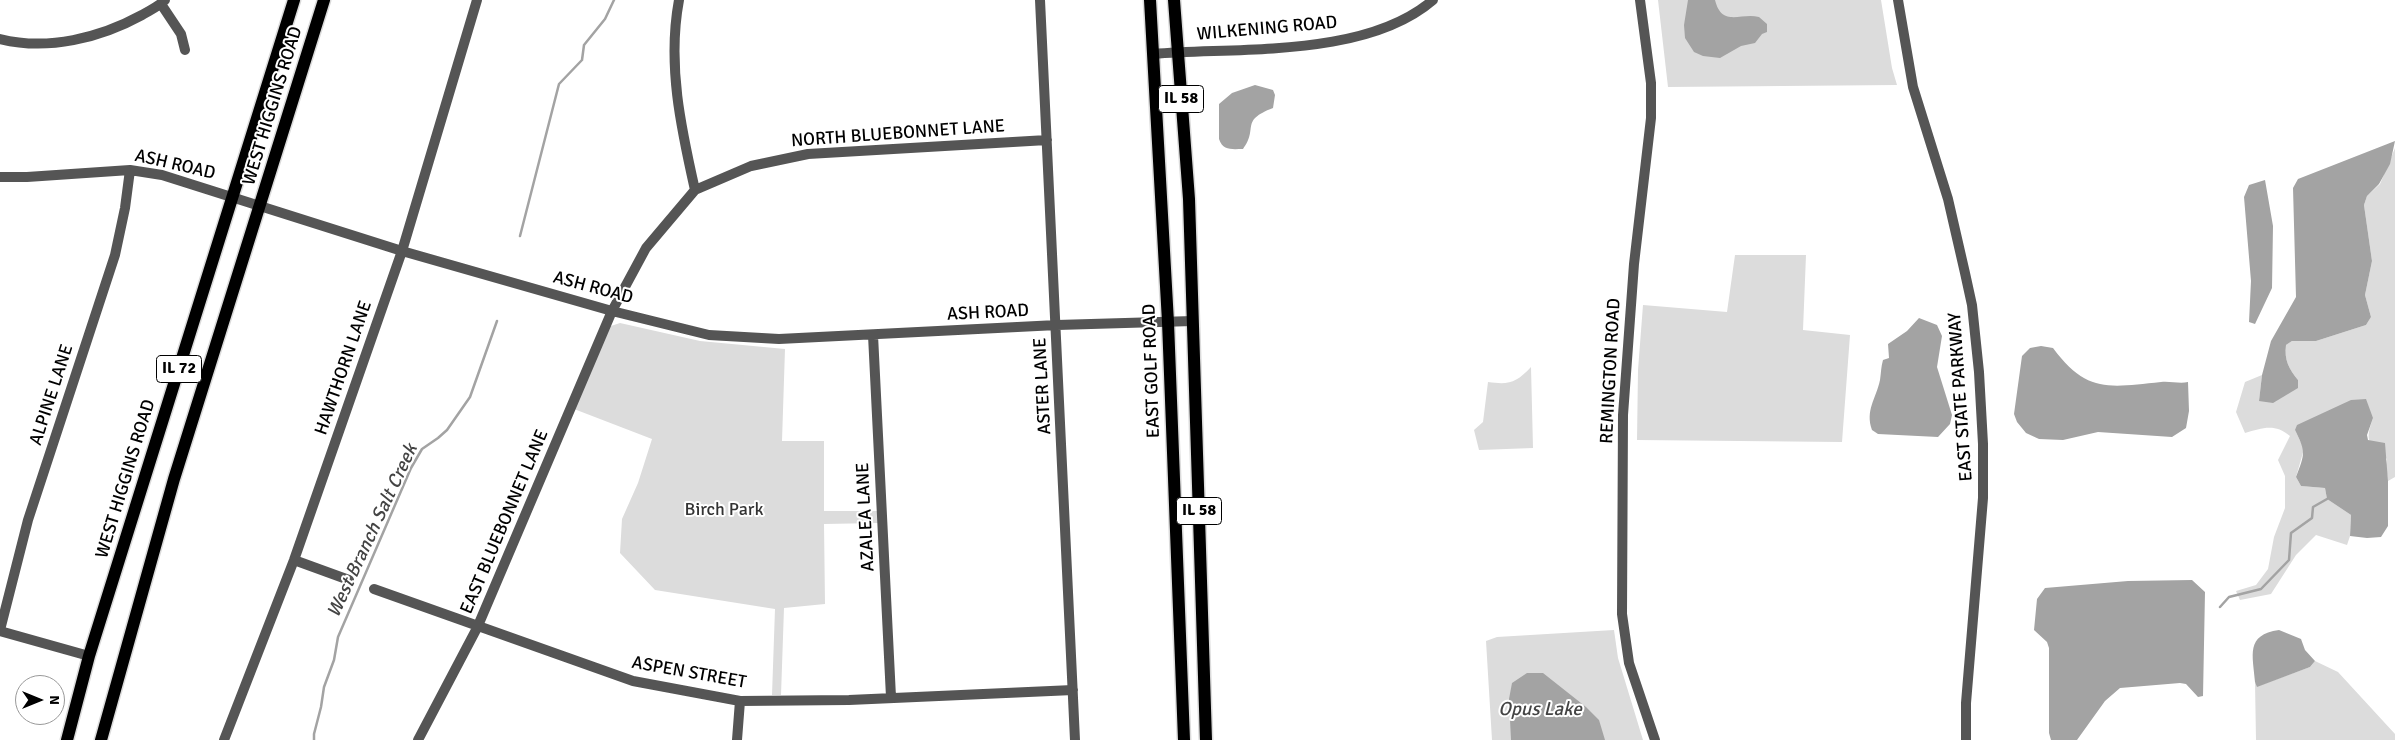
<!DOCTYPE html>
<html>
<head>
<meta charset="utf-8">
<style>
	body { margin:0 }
	#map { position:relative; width:2395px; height:740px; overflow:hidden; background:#fff; font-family:Signika,sans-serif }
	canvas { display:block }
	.north { position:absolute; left:15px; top:675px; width:50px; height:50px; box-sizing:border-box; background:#fff; border:1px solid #999; border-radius:50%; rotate:90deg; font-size:14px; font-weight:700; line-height:20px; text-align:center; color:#000 }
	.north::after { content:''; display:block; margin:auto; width:18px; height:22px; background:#000; clip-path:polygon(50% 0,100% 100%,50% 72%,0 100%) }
</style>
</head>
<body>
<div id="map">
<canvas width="2395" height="740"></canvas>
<div class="north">N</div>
</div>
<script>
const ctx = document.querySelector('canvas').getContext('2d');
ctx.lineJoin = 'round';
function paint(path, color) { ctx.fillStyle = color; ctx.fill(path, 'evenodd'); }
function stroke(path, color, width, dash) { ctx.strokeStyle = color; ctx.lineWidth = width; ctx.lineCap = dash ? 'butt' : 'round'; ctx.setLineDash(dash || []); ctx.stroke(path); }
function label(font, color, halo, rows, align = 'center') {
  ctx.font = font + ' Signika,sans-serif'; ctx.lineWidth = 4; ctx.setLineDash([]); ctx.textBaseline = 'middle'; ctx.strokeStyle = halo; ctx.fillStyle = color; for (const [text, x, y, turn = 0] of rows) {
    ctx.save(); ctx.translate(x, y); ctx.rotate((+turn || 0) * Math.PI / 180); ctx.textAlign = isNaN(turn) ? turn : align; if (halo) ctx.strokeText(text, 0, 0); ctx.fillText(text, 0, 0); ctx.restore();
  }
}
paint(new Path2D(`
	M 1658,0 L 1881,0 L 1892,68 L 1897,85 L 1668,87 Z
	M 2395,148 L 2395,477 L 2388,481 L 2386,465 L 2387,459 C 2369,441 2364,444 2373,418 L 2295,430 L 2304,449 L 2296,477 L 2301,486 L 2325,488 L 2327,499 L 2351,515 L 2350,536 L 2347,545 L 2316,535 L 2296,555 L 2271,594 L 2240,600 L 2236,591 L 2256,585 L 2268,569 L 2274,537 L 2285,508 L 2285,476 L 2278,460 L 2290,436 C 2275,423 2262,428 2245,433 L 2236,412 L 2245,382 L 2262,375 L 2259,401 L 2298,380 C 2289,369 2284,360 2286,345 L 2292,341 L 2316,341 L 2366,325 L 2371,317 L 2365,295 L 2372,261 L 2364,205 L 2367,196 L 2380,184 Z
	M 1735,255 L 1806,255 L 1803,330 L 1850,335 L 1842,442 L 1637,440 L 1638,370 L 1643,305 L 1727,312 Z
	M 620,323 L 700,341 L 785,349 L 782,441 L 824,441 L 824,511 L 878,511 L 878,523 L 824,524 L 825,604 L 784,608 L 781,695 L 772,695 L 775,609 L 655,590 L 620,553 L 622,519 L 638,483 L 652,439 L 574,409 L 608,327 Z
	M 1531,367 L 1533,448 L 1479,450 L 1474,430 L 1483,422 L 1488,382 C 1509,385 1516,383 1531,367 Z
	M 1614,630 L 1618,658 L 1643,740 L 1492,740 L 1486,641 L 1497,637 Z
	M 2315,661 L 2338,672 L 2395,734 L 2395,740 L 2256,740 L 2255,682 L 2258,686 L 2310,667 Z`), '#dcdcdc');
paint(new Path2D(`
	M 1688,0 L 1715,0 C 1722,28 1741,12 1759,17 L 1767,24 L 1767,32 L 1762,34 L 1755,43 L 1741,46 L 1720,58 L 1703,56 L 1694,52 L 1685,38 L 1684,25 Z
	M 1255,85 L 1273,90 L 1275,95 L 1273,108 C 1239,121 1259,128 1243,149 C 1232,149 1223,151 1219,139 L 1219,104 L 1232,93 Z
	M 2395,141 L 2390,164 L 2379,184 L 2367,196 L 2364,205 L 2372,261 L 2365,295 L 2371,317 L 2366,325 L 2316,341 L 2292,341 L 2286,345 C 2284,360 2289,369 2298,380 L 2298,388 L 2273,403 L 2259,401 L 2262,375 L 2271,341 L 2296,297 L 2293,188 L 2298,179 Z
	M 2265,180 L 2273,226 L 2272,288 L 2255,324 L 2249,322 L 2251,281 L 2244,197 L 2249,185 Z
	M 1919,318 L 1937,325 L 1942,336 L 1937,367 L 1952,415 L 1950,424 L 1938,437 L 1878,434 L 1872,430 C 1865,410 1876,399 1880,380 C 1881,373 1881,367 1883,360 L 1889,358 L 1888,344 L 1907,331 Z
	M 2041,346 L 2053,348 C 2087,394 2110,387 2161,382 C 2170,381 2180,384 2188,382 L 2189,411 L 2186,428 L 2172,437 L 2098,432 L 2063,440 L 2039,439 L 2026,433 L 2017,422 L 2014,414 L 2022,356 L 2030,348 Z
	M 2366,399 L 2373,418 L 2367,435 L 2368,440 L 2385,443 L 2388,481 L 2388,526 L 2381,537 L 2367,538 L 2350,536 L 2351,515 L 2327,499 L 2325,488 L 2301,486 L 2296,477 C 2305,454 2306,452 2295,430 L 2297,425 L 2351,400 Z
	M 2192,580 L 2205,592 L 2203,696 L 2198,697 L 2186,684 L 2180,683 L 2120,688 L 2105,701 L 2077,740 L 2051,740 L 2049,733 L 2049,648 L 2047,642 L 2034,630 L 2037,599 L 2045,588 L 2128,581 Z
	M 2279,630 L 2301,639 L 2305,650 L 2315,661 L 2310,667 L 2257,687 L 2255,682 C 2253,655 2245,635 2279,630 Z
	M 1527,673 L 1543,673 L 1586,707 L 1599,720 L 1605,740 L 1511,740 L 1509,699 L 1512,683 Z`), '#a3a3a3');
stroke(new Path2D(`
	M 520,236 L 559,84 L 582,60 L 584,45 L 605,19 L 614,0
	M 2220,607 L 2229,597 L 2261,589 L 2289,560 L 2291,533 L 2312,518 L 2313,507 L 2327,499
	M 314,740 L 314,734 L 321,707 L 324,687 L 334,660 L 338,637 L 411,468 L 422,449 L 438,438 L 447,430 L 470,397 L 497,321`), '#a3a3a3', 2.5);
const primary = new Path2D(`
	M 1150,0 L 1168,322 L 1184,740
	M 1174,0 L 1189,199 L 1206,740
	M 67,740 L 89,656 L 294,0
	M 101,740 L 174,479 L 324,0`);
stroke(primary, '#dbdbdb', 15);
stroke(new Path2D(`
	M 679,0 C 667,64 681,128 695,190
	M 1040,0 L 1075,740
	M 1640,0 L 1651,83 L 1651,118 L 1634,264 L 1623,415 L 1622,614 L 1629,663 L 1655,740
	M 1898,0 L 1913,87 L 1948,199 L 1965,273 L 1972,305 L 1979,372 L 1983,444 L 1983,498 L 1966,703 L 1966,740
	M 161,4 L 181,34 L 185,50
	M 0,39 C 48,51 100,38 142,15 C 150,10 158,7 165,0
	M 1154,54 C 1239,47 1366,58 1433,0
	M 0,177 L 27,177 L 130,170 L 162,175 L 402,251 L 612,311 L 709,335 L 779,339 L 1057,325 L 1193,321
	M 873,335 L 891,697
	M 294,560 L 349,580
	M 374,589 L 633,681 L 740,701 L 849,700 L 1073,690
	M 0,630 L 28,520 L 115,255 L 125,208 L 130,170
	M 0,631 L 89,656
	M 224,740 L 294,560 L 402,251 L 477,0
	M 418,740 L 477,628 L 612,311 L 646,248 L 695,190 L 751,166 L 808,154 L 1047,140
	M 737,740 L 740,701`), '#555', 10);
stroke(primary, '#000', 12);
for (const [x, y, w] of [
	[1181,99,45],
	[179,369,45],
	[1199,511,45]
]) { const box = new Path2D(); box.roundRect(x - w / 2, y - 13.5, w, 27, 4); ctx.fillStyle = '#fff'; ctx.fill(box); stroke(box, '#000', 1); }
label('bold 16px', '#000', null, [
	["IL 58",1181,99],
	["IL 72",179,369],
	["IL 58",1199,511]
]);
label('18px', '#000', '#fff', [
	["WILKENING ROAD",1267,29,-5],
	["WEST HIGGINS ROAD",273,106,-73],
	["NORTH BLUEBONNET LANE",898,134,-4],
	["ASH ROAD",175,165,13],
	["ASH ROAD",593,288,15],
	["ASH ROAD",988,313,-3],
	["HAWTHORN LANE",344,368,-71],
	["EAST GOLF ROAD",1152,371,-92],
	["REMINGTON ROAD",1611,371,-87],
	["ASTER LANE",1043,386,-93],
	["ALPINE LANE",52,395,-72],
	["EAST STATE PARKWAY",1961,397,-94],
	["WEST HIGGINS ROAD",126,479,-73],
	["AZALEA LANE",866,517,-93],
	["EAST BLUEBONNET LANE",505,522,-67],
	["ASPEN STREET",689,673,10]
]);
label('18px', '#333', '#fff', [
	["Birch Park",724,510]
]);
label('italic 19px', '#444', '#fff', [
	["West Branch Salt Creek",373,531,-65],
	["Opus Lake",1540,710]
]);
</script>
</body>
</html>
